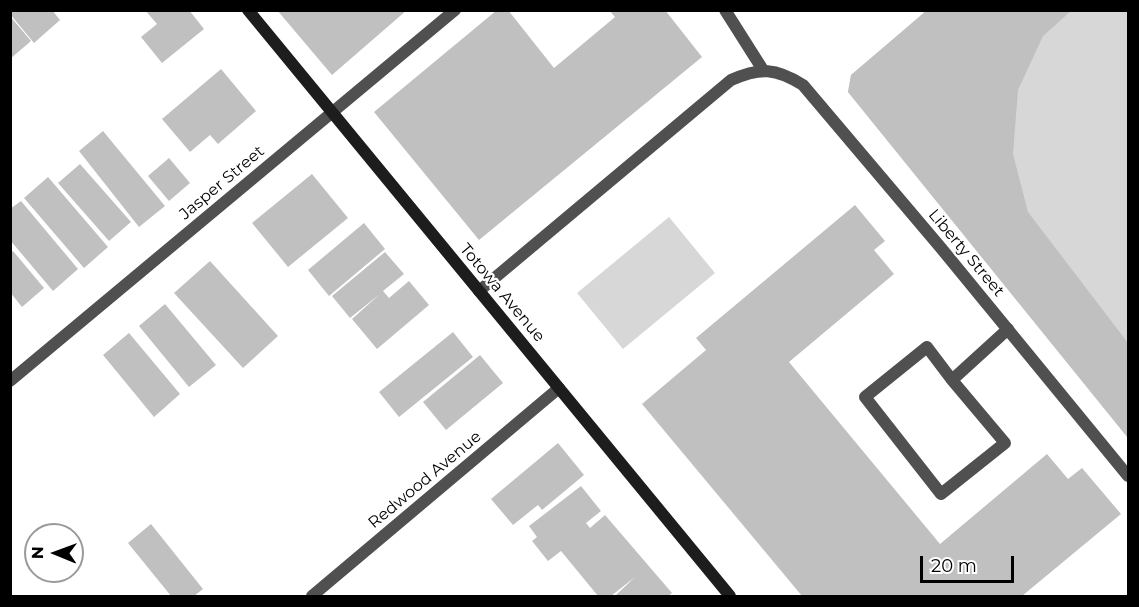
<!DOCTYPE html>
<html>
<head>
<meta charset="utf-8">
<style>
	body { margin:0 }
	#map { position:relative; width:1139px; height:607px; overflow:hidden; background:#fff; font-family:Montserrat,sans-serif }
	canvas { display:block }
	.frame { position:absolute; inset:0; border:12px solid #000; pointer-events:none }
	.north { position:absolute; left:24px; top:523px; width:60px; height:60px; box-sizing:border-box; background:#fff; border:2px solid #999; border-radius:50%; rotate:271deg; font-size:16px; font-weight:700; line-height:24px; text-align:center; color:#000 }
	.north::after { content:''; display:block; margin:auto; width:21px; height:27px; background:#000; clip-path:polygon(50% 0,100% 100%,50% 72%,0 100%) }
	.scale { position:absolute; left:920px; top:556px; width:94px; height:27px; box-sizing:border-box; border:3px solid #000; border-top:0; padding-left:8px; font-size:18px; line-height:21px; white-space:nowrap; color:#000; -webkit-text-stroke:4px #fff; paint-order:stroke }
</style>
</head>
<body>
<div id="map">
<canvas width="1139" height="607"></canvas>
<div class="frame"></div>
<div class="north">N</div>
<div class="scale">20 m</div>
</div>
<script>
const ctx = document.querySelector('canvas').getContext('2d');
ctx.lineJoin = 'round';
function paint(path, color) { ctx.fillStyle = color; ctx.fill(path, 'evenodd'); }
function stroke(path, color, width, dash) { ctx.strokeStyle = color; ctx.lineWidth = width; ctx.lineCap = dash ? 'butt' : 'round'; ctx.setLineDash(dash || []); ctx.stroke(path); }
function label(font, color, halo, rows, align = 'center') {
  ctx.font = font + ' Montserrat,sans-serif'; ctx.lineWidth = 4.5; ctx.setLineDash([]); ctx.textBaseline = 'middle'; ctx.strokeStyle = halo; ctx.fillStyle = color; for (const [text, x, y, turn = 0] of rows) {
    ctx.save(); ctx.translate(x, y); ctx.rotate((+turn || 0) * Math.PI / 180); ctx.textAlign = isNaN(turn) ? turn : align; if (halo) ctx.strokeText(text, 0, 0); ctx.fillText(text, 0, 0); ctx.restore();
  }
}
paint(new Path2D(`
	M 927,11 L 1128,11 L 1128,438 L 848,92 L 851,75 Z
	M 669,217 L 715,273 L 623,349 L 577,293 Z`), '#d7d7d7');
paint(new Path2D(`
	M 10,10 L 52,10 L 60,20 L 34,43 L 10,14 Z
	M 145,10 L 189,10 L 204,29 L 162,63 L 141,37 L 157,24 Z
	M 277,10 L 407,10 L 332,75 Z
	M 497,10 L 508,10 L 554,68 L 615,17 L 609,10 L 665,10 L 702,57 L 479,240 L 374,112 Z
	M 927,10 L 1072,10 L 1043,36 L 1018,90 L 1013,154 L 1028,212 L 1128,343 L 1128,438 L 848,92 L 851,75 Z
	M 10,16 L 31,41 L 10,59 Z
	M 221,69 L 256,111 L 218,144 L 210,135 L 190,152 L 162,119 Z
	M 103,131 L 165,206 L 139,227 L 79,151 Z
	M 169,158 L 190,183 L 169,201 L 148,176 Z
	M 80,164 L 131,222 L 109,241 L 58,183 Z
	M 312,174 L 348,218 L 288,267 L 252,223 Z
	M 48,177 L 108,247 L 84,268 L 24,198 Z
	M 21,201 L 78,269 L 53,291 L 10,240 L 10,209 Z
	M 855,205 L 885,241 L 874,250 L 894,274 L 789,362 L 940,544 L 1047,454 L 1068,479 L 1082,468 L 1121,514 L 1022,596 L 802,596 L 642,404 L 706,350 L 696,338 Z
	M 364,223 L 385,249 L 329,296 L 308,270 Z
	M 13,251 L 44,288 L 22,307 L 10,292 L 10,253 Z
	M 385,252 L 404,274 L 383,291 L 389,298 L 409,281 L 429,305 L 377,349 L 352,319 L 380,294 L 350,318 L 332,296 Z
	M 210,261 L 278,336 L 243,368 L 174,293 Z
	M 165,304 L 216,365 L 189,387 L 139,326 Z
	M 453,332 L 473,357 L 399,417 L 379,392 Z
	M 129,333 L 180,394 L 154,417 L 103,355 Z
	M 480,355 L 503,383 L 446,430 L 423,402 Z
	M 558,443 L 584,475 L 542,510 L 538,505 L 513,525 L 491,499 Z
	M 581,486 L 601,511 L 586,523 L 590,528 L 605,515 L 672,593 L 668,596 L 618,596 L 616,595 L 635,577 L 611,596 L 598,596 L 561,551 L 548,561 L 532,541 L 537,537 L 529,526 Z
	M 151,524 L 203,589 L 194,596 L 171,596 L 128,543 Z`), '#c0c0c0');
stroke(new Path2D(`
	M 725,10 L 763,70
	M 952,380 L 1005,443 L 941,494 L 865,397 L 927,347 L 952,380 L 1008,329`), '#505050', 12);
stroke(new Path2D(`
	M 479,291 L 731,80 C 760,67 776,68 803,85 L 941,248 L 1128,476
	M 10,381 L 455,10
	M 312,596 L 559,388`), '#505050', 12);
stroke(new Path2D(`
	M 248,10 L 730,596`), '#1d1d1d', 12);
label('16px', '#000', '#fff', [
	["Jasper Street",222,183,-40],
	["Liberty Street",966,253,50],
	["Totowa Avenue",502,293,50],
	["Redwood Avenue",425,480,-40]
]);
</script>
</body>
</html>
